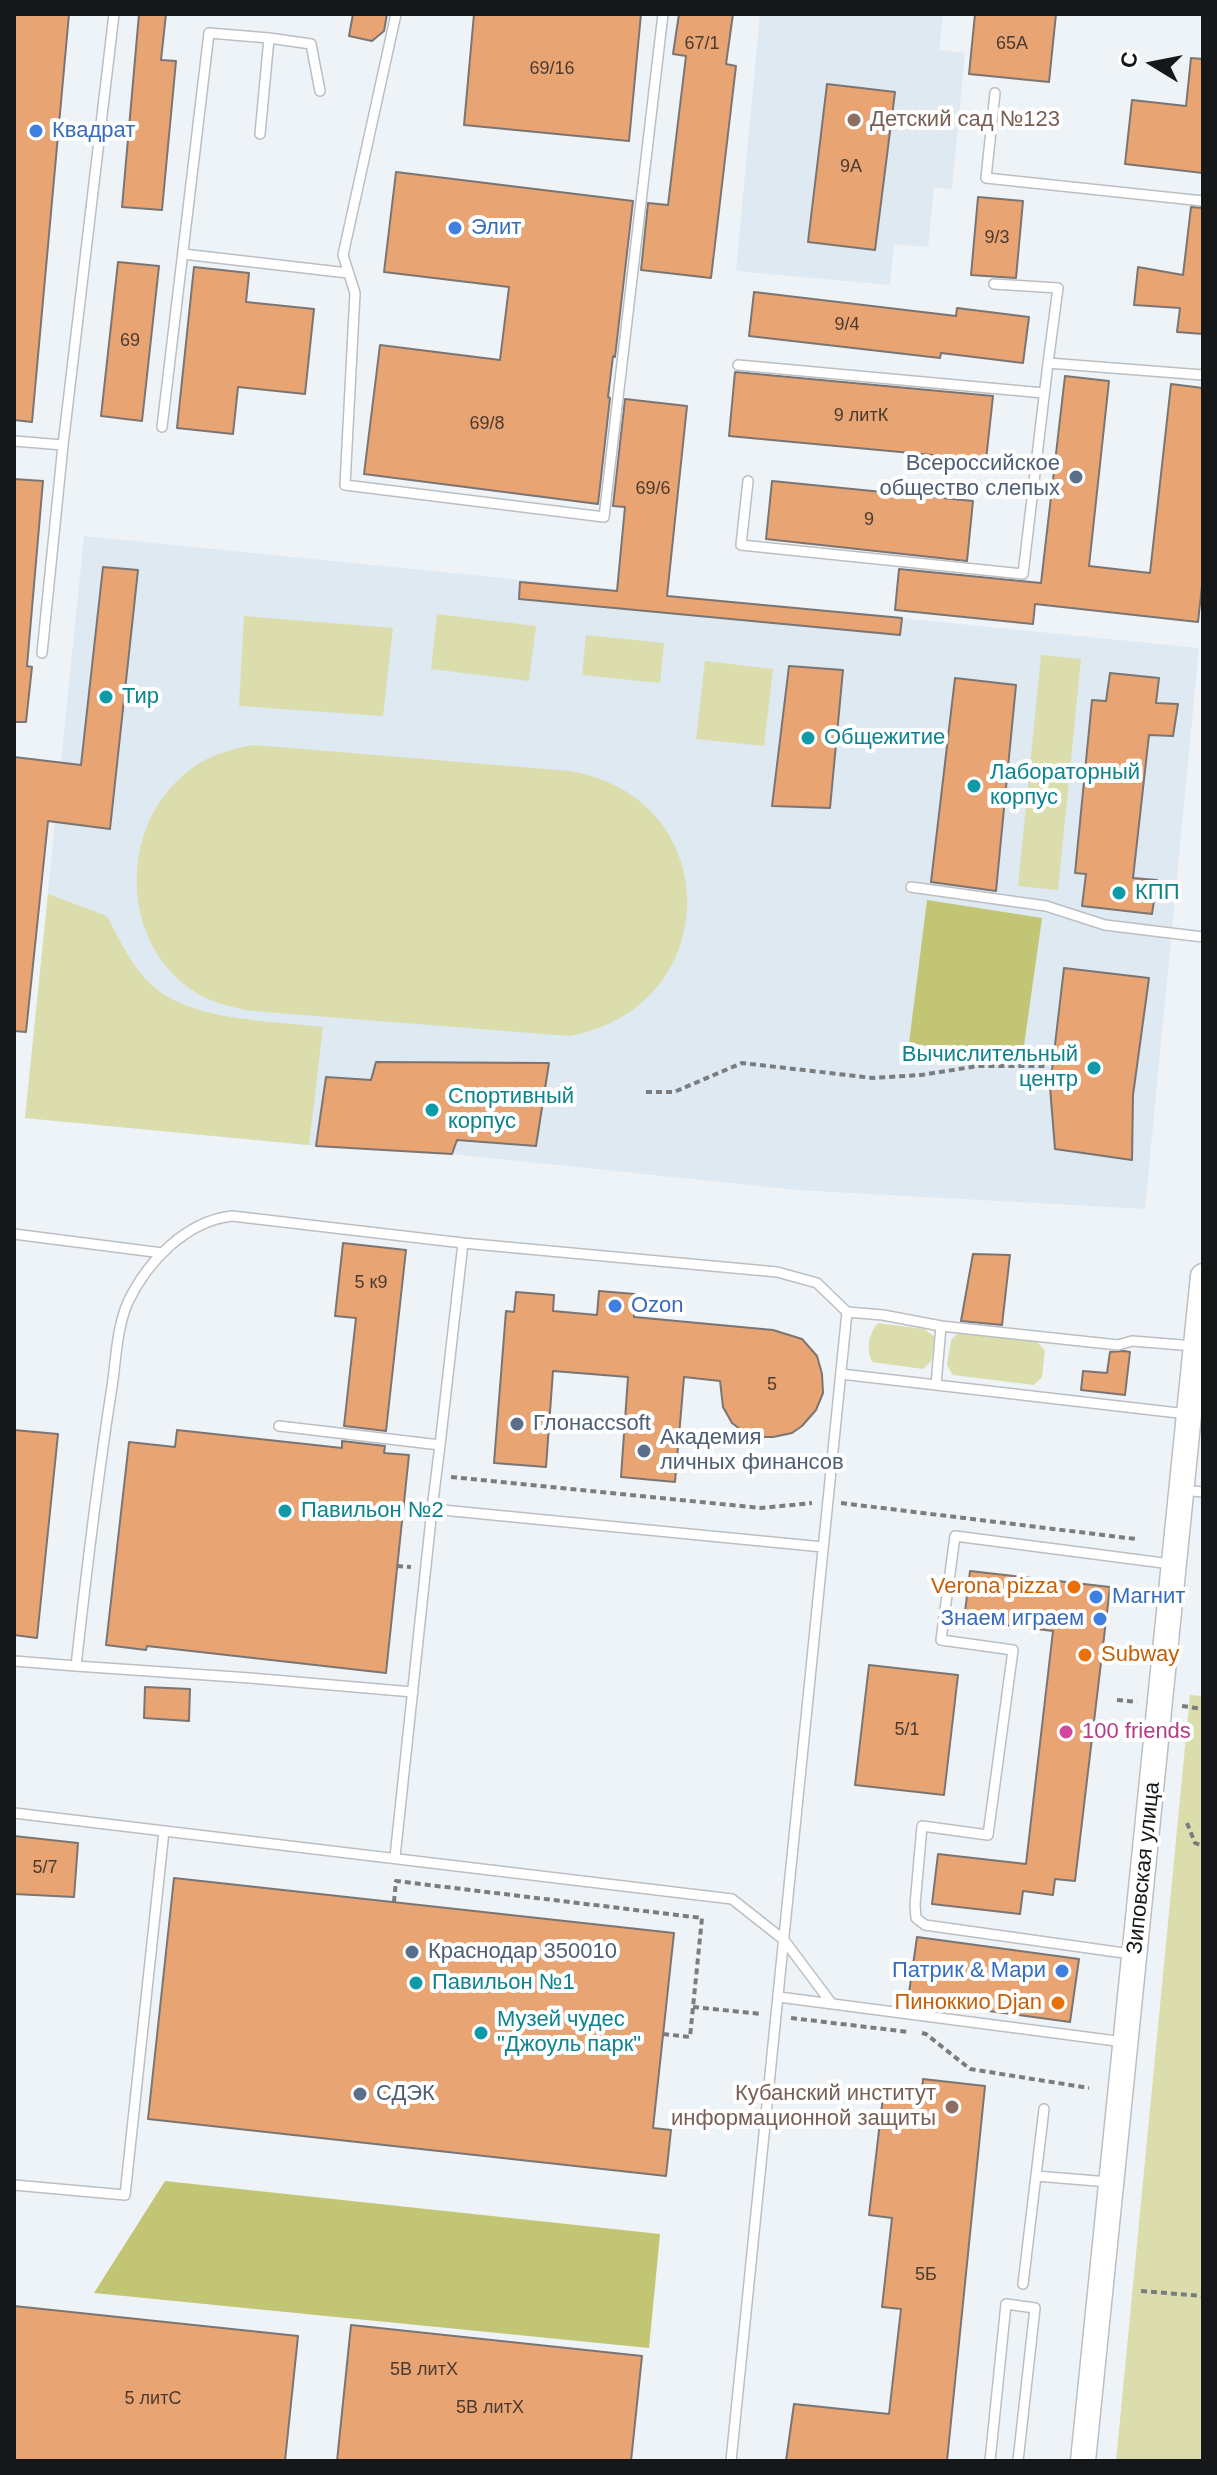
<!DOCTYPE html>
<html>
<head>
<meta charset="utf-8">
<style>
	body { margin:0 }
	#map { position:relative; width:1217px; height:2475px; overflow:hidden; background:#eef3f7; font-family:Arial,sans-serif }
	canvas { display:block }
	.frame { position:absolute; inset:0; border:16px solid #161718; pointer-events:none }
	.north { position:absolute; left:1113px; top:24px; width:80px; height:80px; -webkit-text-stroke:6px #fff; paint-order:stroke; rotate:280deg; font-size:22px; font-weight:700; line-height:32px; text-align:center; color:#161718 }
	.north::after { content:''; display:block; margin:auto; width:28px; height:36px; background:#161718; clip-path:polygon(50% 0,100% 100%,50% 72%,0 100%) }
</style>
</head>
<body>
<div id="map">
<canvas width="1217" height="2475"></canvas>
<div class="frame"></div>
<div class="north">С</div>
</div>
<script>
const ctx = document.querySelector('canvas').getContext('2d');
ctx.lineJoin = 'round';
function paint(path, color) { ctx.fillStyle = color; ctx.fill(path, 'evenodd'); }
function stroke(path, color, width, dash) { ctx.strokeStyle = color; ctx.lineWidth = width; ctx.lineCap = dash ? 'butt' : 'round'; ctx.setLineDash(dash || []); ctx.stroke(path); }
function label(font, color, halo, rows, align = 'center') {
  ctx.font = font + ' Arial,sans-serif'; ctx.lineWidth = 8; ctx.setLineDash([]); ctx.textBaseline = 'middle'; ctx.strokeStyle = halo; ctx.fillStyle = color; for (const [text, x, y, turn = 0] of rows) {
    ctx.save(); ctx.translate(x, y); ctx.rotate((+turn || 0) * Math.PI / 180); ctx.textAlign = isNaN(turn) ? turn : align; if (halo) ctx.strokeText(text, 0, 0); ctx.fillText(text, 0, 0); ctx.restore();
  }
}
paint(new Path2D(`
	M 760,14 L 943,14 L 939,50 L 965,53 L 952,189 L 934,187 L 928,247 L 894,244 L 890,285 L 736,271 Z
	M 84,536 L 1199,648 L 1145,1209 L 798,1190 L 452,1154 L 316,1146 L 25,1118 Z`), '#dee9f2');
paint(new Path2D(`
	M 437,614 L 536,626 L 529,681 L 431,669 Z
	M 244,616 L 393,628 L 383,716 L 239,706 Z
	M 586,635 L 664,643 L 660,683 L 582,675 Z
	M 1041,655 L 1081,659 L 1058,890 L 1018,886 Z
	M 705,661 L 773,669 L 764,746 L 696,739 Z
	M 254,745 L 570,771 C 728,798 725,1009 569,1036 L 252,1011 C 230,1007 208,1002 189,988 C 118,936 120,821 191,769 C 209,755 231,749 254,745 Z
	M 48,894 L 107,916 C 120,941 133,969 155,988 C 194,1021 274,1021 323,1027 L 309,1145 L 25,1118 Z
	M 878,1323 L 924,1329 L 935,1337 L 931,1362 L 923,1369 L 872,1362 C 866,1349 868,1334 878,1323 Z
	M 959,1332 L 1036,1341 L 1045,1350 L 1042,1377 L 1034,1385 L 953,1375 L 947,1365 L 951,1340 Z
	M 1190,1695 L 1203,1696 L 1203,2461 L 1116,2461 Z`), '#dbdeac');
paint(new Path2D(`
	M 927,900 L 1042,918 L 1022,1060 L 909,1043 Z
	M 165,2181 L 660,2234 L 649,2348 L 94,2293 Z`), '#c2c574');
const building = new Path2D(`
	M 14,14 L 69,14 L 32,422 L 14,420 Z
	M 139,14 L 166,14 L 161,60 L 176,61 L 162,210 L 122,207 Z
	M 353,14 L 387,14 L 384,31 L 372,41 L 349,36 Z
	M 474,14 L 641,14 L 629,141 L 464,125 Z
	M 679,14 L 733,14 L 726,64 L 736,66 L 711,278 L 641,270 L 648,203 L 668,205 L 686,56 L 673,54 Z
	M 975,14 L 1056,14 L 1049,82 L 969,74 Z
	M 1191,58 L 1203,59 L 1203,173 L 1125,164 L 1132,100 L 1186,106 Z
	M 827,84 L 895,92 L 875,250 L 808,242 Z
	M 396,172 L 633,201 L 615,357 L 613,356 L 608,397 L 610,398 L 598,504 L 364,474 L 380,345 L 500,360 L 509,287 L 384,272 Z
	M 978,197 L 1023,201 L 1016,278 L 971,275 Z
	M 1191,207 L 1203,208 L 1203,334 L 1177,332 L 1180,308 L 1134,305 L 1138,267 L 1183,275 Z
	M 118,262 L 159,266 L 142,421 L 101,416 Z
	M 194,267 L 249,273 L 246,302 L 314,309 L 305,394 L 238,387 L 233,434 L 177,428 Z
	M 754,292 L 956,316 L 957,308 L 1029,317 L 1023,363 L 941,353 L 940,358 L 749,336 Z
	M 735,372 L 993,396 L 986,460 L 729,436 Z
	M 1065,376 L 1109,381 L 1089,566 L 1150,573 L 1171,384 L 1203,388 L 1203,577 L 1198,622 L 1035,604 L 1033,624 L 895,610 L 899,569 L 1041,583 Z
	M 625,399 L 687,406 L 667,596 L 902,618 L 900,635 L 519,599 L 520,582 L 617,591 L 625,507 L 613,506 Z
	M 14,479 L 43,481 L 27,666 L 32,667 L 26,722 L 14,722 Z
	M 772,481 L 973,501 L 967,561 L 766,539 Z
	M 103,567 L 138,570 L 110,829 L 48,821 L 26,1032 L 14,1031 L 14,757 L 81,765 Z
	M 789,666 L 843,670 L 830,808 L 772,806 Z
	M 1110,673 L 1159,678 L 1156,703 L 1178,704 L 1173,736 L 1149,735 L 1133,878 L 1157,880 L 1152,914 L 1082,906 L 1086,874 L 1075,873 L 1092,700 L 1106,701 Z
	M 955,678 L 1016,685 L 996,891 L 931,882 Z
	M 1064,968 L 1149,978 L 1133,1095 L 1132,1160 L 1055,1149 L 1050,1087 Z
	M 376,1062 L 549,1063 L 536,1146 L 457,1140 L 452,1154 L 316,1146 L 326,1077 L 371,1080 Z
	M 343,1243 L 406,1250 L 386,1431 L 344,1426 L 356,1318 L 335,1316 Z
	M 973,1254 L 1010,1255 L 1002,1325 L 961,1321 Z
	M 599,1291 L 635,1294 L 634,1317 L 773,1330 L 802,1339 L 817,1356 L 822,1374 L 823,1393 L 816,1410 L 802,1426 L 792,1433 L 773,1437 L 760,1437 L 740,1429 L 732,1423 L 723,1407 L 720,1381 L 684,1377 L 675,1482 L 621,1477 L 628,1377 L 553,1371 L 546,1467 L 494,1463 L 506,1311 L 514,1312 L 516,1292 L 554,1295 L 553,1311 L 597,1315 Z
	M 1124,1351 L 1130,1352 L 1125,1395 L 1081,1390 L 1083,1371 L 1107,1373 L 1110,1352 Z
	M 14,1430 L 58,1434 L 37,1638 L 14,1635 Z
	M 177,1430 L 342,1448 L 342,1441 L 385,1446 L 384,1453 L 409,1455 L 386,1673 L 147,1646 L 146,1650 L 106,1645 L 129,1442 L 175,1447 Z
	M 970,1571 L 1110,1587 L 1075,1881 L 1055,1879 L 1053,1895 L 1023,1891 L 1020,1914 L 932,1904 L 938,1854 L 1026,1864 L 1053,1631 L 964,1620 Z
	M 869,1665 L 958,1675 L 944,1795 L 855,1785 Z
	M 145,1687 L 190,1689 L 189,1721 L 144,1718 Z
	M 14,1836 L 78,1843 L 74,1897 L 14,1894 Z
	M 174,1878 L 674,1933 L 653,2128 L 671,2130 L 666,2176 L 148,2119 Z
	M 917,1937 L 1079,1959 L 1070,2022 L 908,2000 Z
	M 923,2079 L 985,2086 L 947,2461 L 786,2461 L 794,2404 L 889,2414 L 901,2309 L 882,2307 L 892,2218 L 869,2215 L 883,2097 L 921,2101 Z
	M 14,2306 L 298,2336 L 285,2461 L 14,2461 Z
	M 351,2325 L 642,2356 L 631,2461 L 337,2461 Z`);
paint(building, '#e9a473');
stroke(building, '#7a7572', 2);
const service = new Path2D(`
	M 396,14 L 343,255 L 355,293 L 345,485 L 604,517 L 663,14
	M 269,38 L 311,44 L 320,91
	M 995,93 L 986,178 L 1203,201
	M 183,254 L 348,273
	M 994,284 L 1058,288 L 1048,363
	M 738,365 L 1044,393
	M 162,427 L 209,33 L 269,38 L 260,134
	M 14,441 L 63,445 L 114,14
	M 748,481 L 741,545 L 1023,574 L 1048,363 L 1203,375
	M 42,653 L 63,445
	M 911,887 L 1046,906 L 1105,925 L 1203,937
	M 14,1234 L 162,1253
	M 841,1374 L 1187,1414
	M 936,1385 L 941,1326
	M 279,1426 L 440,1445 L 432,1509 L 823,1547
	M 440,1445 L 463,1243
	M 1182,1490 L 1203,1492
	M 14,1661 L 76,1666 C 86,1575 97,1483 111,1393 C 116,1364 116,1329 128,1302 C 147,1262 186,1221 232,1216 L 463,1243 L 777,1272 L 817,1283 L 847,1312 L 883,1315 L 941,1326 L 1118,1345 L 1132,1341 L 1194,1346
	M 76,1666 L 250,1678 L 413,1692
	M 14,1813 L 732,1899 L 784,1940 L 832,2004
	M 395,1857 L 432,1509
	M 1131,1954 L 925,1925 L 916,1918 L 915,1905 L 922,1826 L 988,1835 L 1013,1650 L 941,1640 L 955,1536 L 1171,1564
	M 779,1997 L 1124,2042
	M 1036,2176 L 1109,2182
	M 14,2185 L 125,2195 L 164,1831
	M 1023,2284 L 1044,2109
	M 731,2461 L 847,1312
	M 990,2461 L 1006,2304 L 1035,2308 L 1018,2461`);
const tertiary = new Path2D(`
	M 1083,2461 L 1203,1276`);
stroke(service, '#bbbfc3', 12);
stroke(tertiary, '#bbbfc3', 27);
stroke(new Path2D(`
	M 646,1092 L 674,1092 L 742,1063 L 873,1078 L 921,1075 L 978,1066 L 1048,1066
	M 451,1477 L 761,1508 L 812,1503
	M 841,1503 L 1136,1539
	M 397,1566 L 411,1567
	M 1117,1700 L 1137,1702
	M 1182,1706 L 1203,1709
	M 1187,1823 L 1195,1843 L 1203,1846
	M 394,1902 L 396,1881 L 702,1918 L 690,2037 L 663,2034
	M 693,2007 L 762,2014
	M 791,2018 L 909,2032
	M 922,2033 L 926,2034 L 970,2069 L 1089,2088
	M 1141,2291 L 1203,2296`), '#7a7d80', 4, [6, 4]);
stroke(service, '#fff', 9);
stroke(tertiary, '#fff', 24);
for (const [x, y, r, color] of [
	[854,120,8,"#8d6e63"],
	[36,131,8,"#3f7fe0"],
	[455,228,8,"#3f7fe0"],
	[1076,477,8,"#5c6f8a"],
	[106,697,8,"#0f9aa8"],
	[808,738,8,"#0f9aa8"],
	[974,786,8,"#0f9aa8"],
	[1119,893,8,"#0f9aa8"],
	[1094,1068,8,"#0f9aa8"],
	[432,1110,8,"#0f9aa8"],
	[615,1306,8,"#3f7fe0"],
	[517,1424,8,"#5c6f8a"],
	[644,1451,8,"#5c6f8a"],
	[285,1511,8,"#0f9aa8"],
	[1074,1587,8,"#e8710a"],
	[1096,1597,8,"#3f7fe0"],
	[1100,1619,8,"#3f7fe0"],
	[1085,1655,8,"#e8710a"],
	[1066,1732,8,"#d1479c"],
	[412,1952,8,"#5c6f8a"],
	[1062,1971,8,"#3f7fe0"],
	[416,1983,8,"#0f9aa8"],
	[1058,2003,8,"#e8710a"],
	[481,2033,8,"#0f9aa8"],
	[360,2094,8,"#5c6f8a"],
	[952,2107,8,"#8d6e63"]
]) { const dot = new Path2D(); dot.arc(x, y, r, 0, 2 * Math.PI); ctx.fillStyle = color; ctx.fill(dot); stroke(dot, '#fff', 3); }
label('18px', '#4b3a2f', null, [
	["67/1",702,44],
	["65А",1012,44],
	["69/16",552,69],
	["9А",851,167],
	["9/3",997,238],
	["9/4",847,325],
	["69",130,341],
	["9 литК",861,416],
	["69/8",487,424],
	["69/6",653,489],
	["9",869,520],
	["5 к9",371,1283],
	["5",772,1385],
	["5/1",907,1730],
	["5/7",45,1868],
	["5Б",926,2275],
	["5В литХ",424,2370],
	["5 литС",153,2399],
	["5В литХ",490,2408]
]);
label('22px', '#785e54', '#fff', [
	["Детский сад №123",870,120],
	["Кубанский институт",936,2094,"right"],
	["информационной защиты",936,2119,"right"]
], 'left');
label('22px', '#366cbe', '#fff', [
	["Квадрат",52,131],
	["Элит",471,228],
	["Ozon",631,1306],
	["Магнит",1112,1597],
	["Знаем играем",1084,1619,"right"],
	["Патрик & Мари",1046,1971,"right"]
], 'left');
label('22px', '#4e5e75', '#fff', [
	["Всероссийское",1060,464,"right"],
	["общество слепых",1060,489,"right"],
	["Глонассsoft",533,1424],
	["Академия",660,1438],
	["личных финансов",660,1463],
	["Краснодар 350010",428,1952],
	["СДЭК",376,2094]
], 'left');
label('22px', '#0d838f', '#fff', [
	["Тир",122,697],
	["Общежитие",824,738],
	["Лабораторный",990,773],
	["корпус",990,798],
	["КПП",1135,893],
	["Вычислительный",1078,1055,"right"],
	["центр",1078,1080,"right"],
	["Спортивный",448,1097],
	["корпус",448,1122],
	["Павильон №2",301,1511],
	["Павильон №1",432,1983],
	["Музей чудес",497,2020],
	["\"Джоуль парк\"",497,2045]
], 'left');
label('22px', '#c56008', '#fff', [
	["Verona pizza",1058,1587],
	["Subway",1101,1655,"left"],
	["Пиноккио Djan",1042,2003]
], 'right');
label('22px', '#b23c85', '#fff', [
	["100 friends",1082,1732]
], 'left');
label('22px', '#161718', '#fff', [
	["Зиповская улица",1144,1868,-84]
]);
</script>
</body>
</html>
